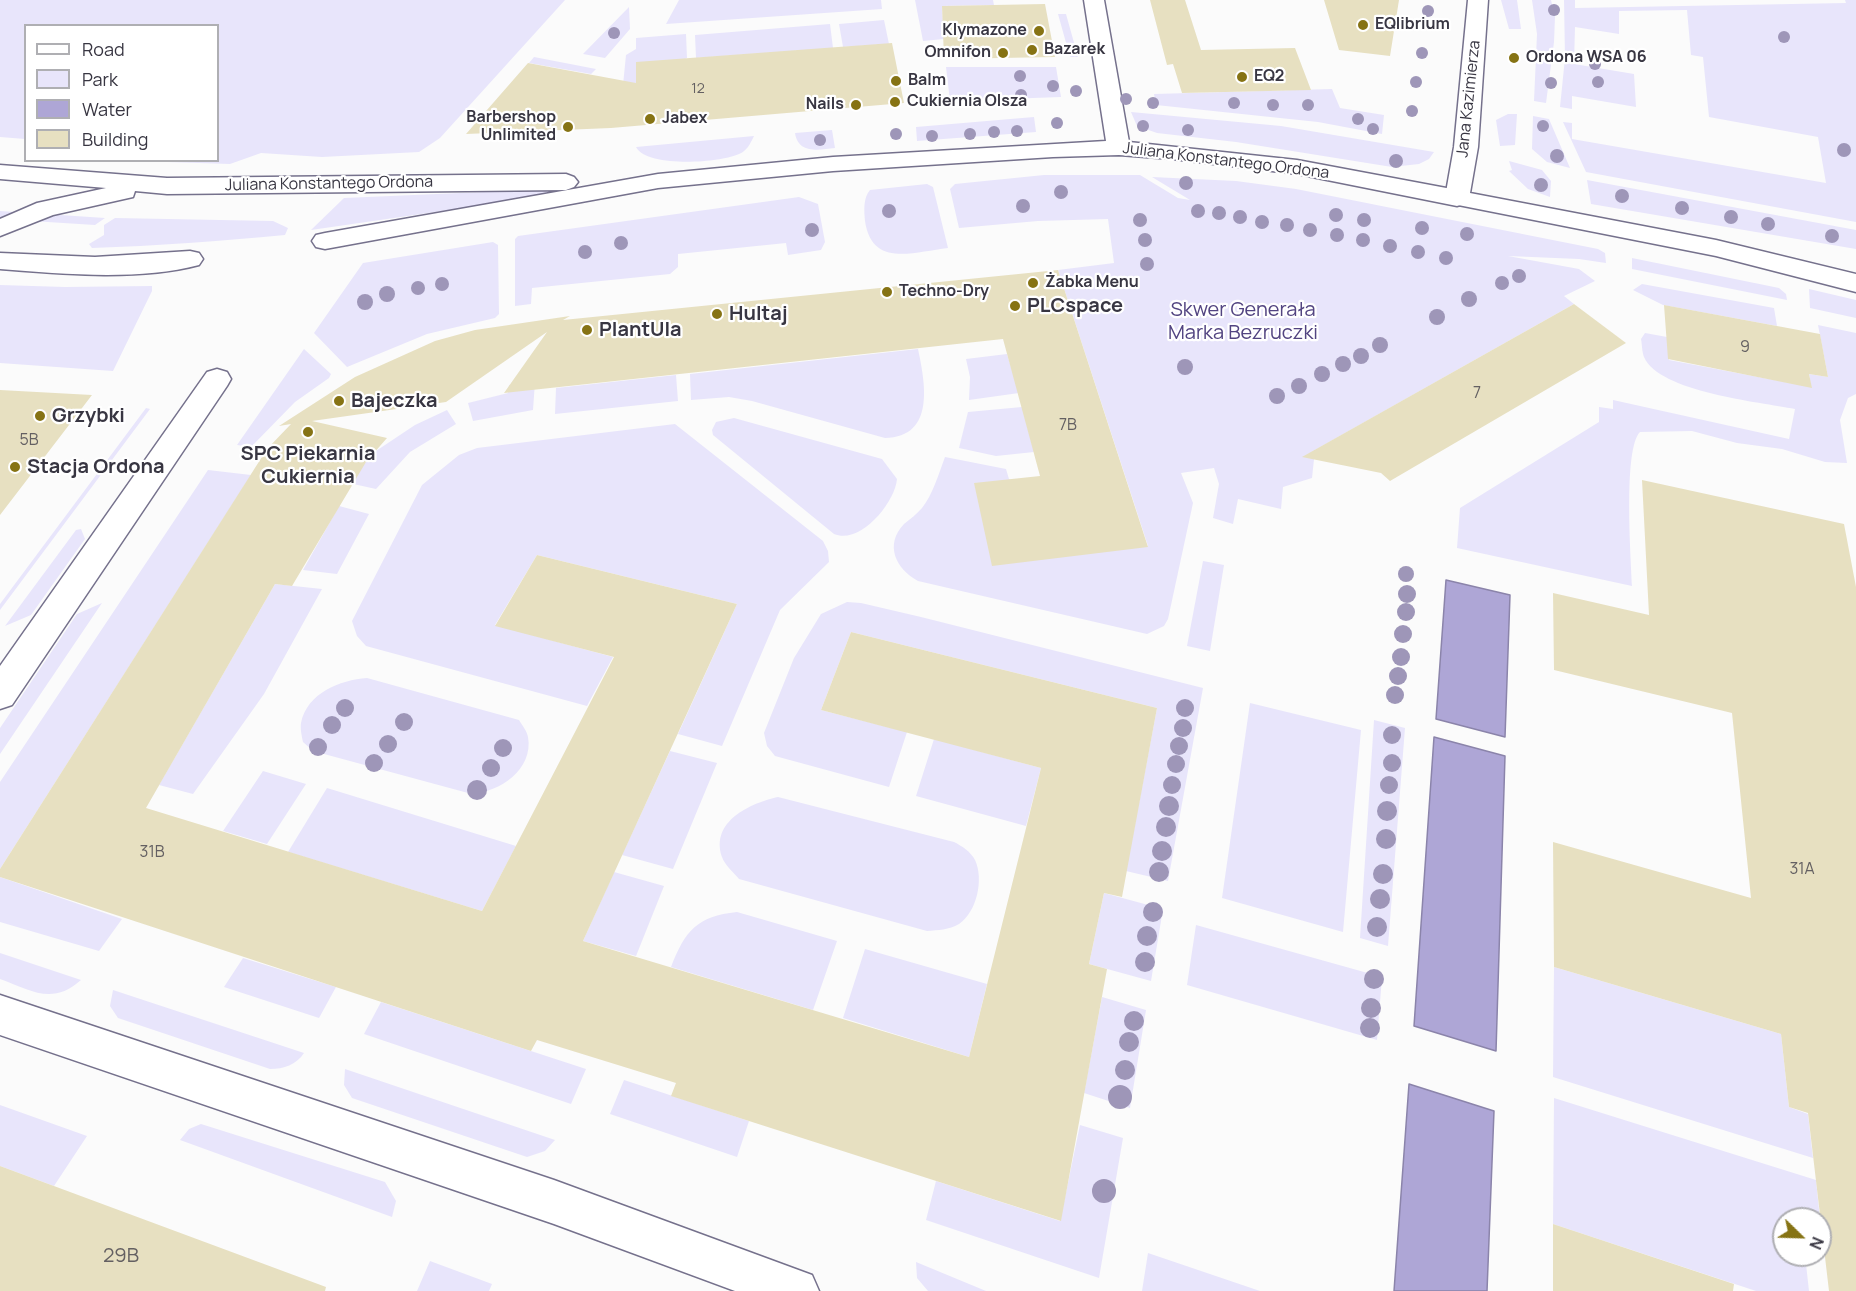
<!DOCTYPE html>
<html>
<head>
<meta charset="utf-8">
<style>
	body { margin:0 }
	#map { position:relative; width:1856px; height:1291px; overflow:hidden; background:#fbfbfb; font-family:Manrope,sans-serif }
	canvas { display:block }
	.legend { position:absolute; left:24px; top:24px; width:195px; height:138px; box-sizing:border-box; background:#fff; border:2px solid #afafb3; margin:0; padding:8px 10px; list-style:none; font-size:18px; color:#383642 }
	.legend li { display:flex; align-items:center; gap:12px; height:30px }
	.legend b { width:30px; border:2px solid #afafb3 }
	.north { position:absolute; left:1772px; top:1207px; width:60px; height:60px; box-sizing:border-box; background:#fff; border:2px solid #afafb3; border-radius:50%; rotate:113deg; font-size:16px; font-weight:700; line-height:24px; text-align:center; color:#383642 }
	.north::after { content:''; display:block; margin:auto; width:21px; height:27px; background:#867314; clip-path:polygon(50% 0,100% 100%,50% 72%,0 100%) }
</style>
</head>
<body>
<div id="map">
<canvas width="1856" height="1291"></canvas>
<ul class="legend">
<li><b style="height:8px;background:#fff"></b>Road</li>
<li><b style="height:16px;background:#e8e5fb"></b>Park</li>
<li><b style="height:16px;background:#aea6d6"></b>Water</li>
<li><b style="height:16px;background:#e7e0c1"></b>Building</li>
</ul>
<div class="north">N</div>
</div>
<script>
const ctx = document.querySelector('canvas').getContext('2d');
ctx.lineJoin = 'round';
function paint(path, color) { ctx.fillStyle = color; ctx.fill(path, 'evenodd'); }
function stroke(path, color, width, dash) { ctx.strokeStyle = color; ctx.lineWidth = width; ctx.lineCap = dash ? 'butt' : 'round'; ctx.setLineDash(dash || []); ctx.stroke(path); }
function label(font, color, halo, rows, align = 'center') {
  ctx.font = font + ' Manrope,sans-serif'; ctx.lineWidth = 4.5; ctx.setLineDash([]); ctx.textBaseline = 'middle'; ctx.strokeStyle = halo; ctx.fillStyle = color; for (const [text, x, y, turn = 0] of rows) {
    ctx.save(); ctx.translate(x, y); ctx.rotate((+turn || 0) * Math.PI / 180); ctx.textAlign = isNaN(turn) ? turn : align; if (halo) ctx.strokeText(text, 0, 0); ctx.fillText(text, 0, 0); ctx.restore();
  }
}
paint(new Path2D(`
	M 0,0 L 565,0 L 440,138 L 419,152 L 322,157 L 261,153 L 230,164 L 136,161 L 218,160 L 218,26 L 26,26 L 25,139 L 0,137 Z
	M 679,0 L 881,0 L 882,9 L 666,24 Z
	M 915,0 L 993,0 L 994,5 L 942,6 L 944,39 L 923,41 Z
	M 1501,0 L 1517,0 L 1521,29 L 1509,29 Z
	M 1532,0 L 1551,0 L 1555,17 L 1554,42 L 1546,103 L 1534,101 L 1537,34 Z
	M 1564,0 L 1575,0 L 1575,8 L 1846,3 L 1845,0 L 1856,0 L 1856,222 L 1586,172 L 1563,122 L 1572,123 L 1572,139 L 1826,183 L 1818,137 L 1709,117 L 1703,57 L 1691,55 L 1687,10 L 1619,11 L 1619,34 L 1575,27 L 1574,64 L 1634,74 L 1636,107 L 1572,96 L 1572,109 L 1560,107 L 1565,58 Z
	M 629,7 L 630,29 L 605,58 L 583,54 Z
	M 1058,14 L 1066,14 L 1078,57 L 1070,57 Z
	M 884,20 L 889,44 L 843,47 L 839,24 Z
	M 830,24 L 833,48 L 696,58 L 695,35 Z
	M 686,34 L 687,58 L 636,84 L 623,85 L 626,55 L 636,49 L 636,38 Z
	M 534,57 L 596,69 L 591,74 L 529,63 Z
	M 946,67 L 1056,67 L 1061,97 L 950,101 Z
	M 1332,89 L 1340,108 L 1384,115 L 1382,134 L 1318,122 L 1156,105 L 1154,94 Z
	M 1131,112 L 1281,126 L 1434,152 L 1429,159 L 1419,164 L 1392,167 L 1236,142 L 1157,133 L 1137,126 Z
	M 1508,114 L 1517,114 L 1515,145 L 1500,146 L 1496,120 Z
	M 1533,116 L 1549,119 L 1570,168 L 1547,162 L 1532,149 Z
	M 1034,117 L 1036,132 L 917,141 L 916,127 Z
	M 832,130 L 835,148 C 819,150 798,154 795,133 Z
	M 754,136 C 750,144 747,151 739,154 C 720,163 647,168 636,147 Z
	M 1509,161 L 1542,170 L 1551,181 L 1550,197 L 1528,189 L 1509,171 L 1512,170 Z
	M 1044,175 L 1140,175 L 1178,198 L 1190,200 L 1152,177 L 1236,181 L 1296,189 L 1598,249 L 1605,253 L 1606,263 L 1579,259 L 1508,256 L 1579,269 L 1595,281 L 1564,296 L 1574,304 L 1315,450 L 1312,478 L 1283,487 L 1281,509 L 1238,499 L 1233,524 L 1213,518 L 1219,484 L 1214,468 L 1181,473 L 1193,503 L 1168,619 L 1164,626 L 1147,634 L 918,581 C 896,569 884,545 904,524 C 910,519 917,514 922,508 C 933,494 939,473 945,457 L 1006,469 L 1009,479 L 1148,546 L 1058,270 L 1114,263 L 1108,219 L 1038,221 L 959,228 L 950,189 L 955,184 Z
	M 1587,180 L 1856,230 L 1856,249 L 1591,204 Z
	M 927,184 L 933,187 L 948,248 C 913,252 872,268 865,221 C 864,211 863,198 870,190 Z
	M 577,188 L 580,191 L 311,230 L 344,198 Z
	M 799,197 L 818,204 L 825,242 L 821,250 L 788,255 L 786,243 L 678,254 L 678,267 L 670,274 L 532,288 L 531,304 L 515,306 L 515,239 L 518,236 Z
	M 0,211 L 105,218 L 95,225 L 0,219 Z
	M 115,218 L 273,221 L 288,228 L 285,235 C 220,241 157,246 92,248 L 89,244 L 104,235 L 104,225 Z
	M 493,242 L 498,245 L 499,314 L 495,318 L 427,334 L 347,367 L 314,333 L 363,263 Z
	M 1632,258 L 1779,288 L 1786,294 L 1787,300 L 1632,269 Z
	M 1642,284 L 1774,308 L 1777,326 L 1663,305 L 1633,290 Z
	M 0,285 L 65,287 L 152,286 L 152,291 L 113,371 L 0,363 Z
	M 1809,289 L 1856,300 L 1856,318 L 1810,308 Z
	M 1818,325 L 1856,333 L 1856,394 L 1848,398 L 1840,420 L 1847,463 L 1825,462 L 1782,449 L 1737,443 L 1692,431 L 1640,432 C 1623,449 1631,557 1632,586 L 1457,548 L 1460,508 L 1599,422 L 1599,407 L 1613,409 L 1613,400 L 1789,439 L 1795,409 C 1760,402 1659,392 1644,357 C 1642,352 1642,344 1641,339 L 1645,333 L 1667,337 L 1669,360 L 1811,387 L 1809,374 L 1828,377 Z
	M 304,349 L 331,374 L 329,378 L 295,402 L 251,447 L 237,445 Z
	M 918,349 C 925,382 936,437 885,438 L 752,401 L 729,397 L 691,400 L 690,374 Z
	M 1007,354 L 1019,393 L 969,400 L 970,377 L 966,359 Z
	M 676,375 L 678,401 L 555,414 L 556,388 Z
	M 535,382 L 533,410 L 473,421 L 468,403 L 508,393 L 509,385 Z
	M 1022,407 L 1034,452 L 996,456 L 959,448 L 968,412 Z
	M 146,408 L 150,409 L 0,610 L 0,604 Z
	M 447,410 L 456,424 L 410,452 L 376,489 L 317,476 L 364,464 L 376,451 L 415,425 Z
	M 734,418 L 882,459 L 897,479 C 895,503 860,545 834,534 L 713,435 L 712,430 L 716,422 Z
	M 675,424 L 823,541 L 828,551 L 829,562 L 780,610 L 722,746 L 678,734 L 737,604 L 537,555 L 495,625 L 613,657 L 587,706 L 366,646 L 357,636 L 352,621 L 422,485 L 459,455 L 477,448 Z
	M 208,470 L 251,475 L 0,869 L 0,782 Z
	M 339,506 L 369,514 L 337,574 L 303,570 Z
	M 81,529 L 85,539 L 31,615 L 5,626 L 76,530 Z
	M 1203,561 L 1224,565 L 1210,651 L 1187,646 Z
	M 275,584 L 322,589 L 264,694 L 193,794 L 159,785 Z
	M 847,602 L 861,603 L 921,617 L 1203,688 L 1168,881 L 1126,871 L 1157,708 L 851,632 L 821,710 L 907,732 L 889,787 L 775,756 L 767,746 L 764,733 L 794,658 L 821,614 Z
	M 102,603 L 0,754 L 0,728 L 77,614 Z
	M 367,678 L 519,720 C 522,725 527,731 528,737 C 534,770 497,795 468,793 L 313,751 L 303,742 C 302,737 300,729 301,723 C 307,693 340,680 367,678 Z
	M 1250,703 L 1361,730 L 1343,932 L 1222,898 Z
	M 1374,720 L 1405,728 L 1388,946 L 1360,938 Z
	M 934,739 L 1041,768 L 1026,826 L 916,796 Z
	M 670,751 L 717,763 L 673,869 L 622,855 Z
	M 263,771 L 306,784 L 267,844 L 223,831 Z
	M 327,788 L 516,846 L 482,911 L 288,852 Z
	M 778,797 L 954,842 C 962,846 971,852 975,860 C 984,879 977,912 959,924 C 949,930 938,930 927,931 L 739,879 C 734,873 724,864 722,857 C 710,821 751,803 778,797 Z
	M 614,872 L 664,886 L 636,956 L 583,941 Z
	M 0,877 L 122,919 L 99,951 L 0,922 Z
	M 1104,893 L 1163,909 L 1151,981 L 1089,964 Z
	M 737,912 L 837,941 L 813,1010 L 671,967 C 685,931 697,916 737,912 Z
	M 1196,925 L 1382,977 L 1377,1040 L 1187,985 Z
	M 865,949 L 987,984 L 969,1057 L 843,1018 Z
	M 0,953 L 81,980 C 52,1006 31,990 0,979 Z
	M 243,958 L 336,987 L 319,1018 L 224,987 Z
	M 1554,967 L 1781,1034 L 1789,1107 L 1808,1114 L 1813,1158 L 1553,1077 Z
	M 113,990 L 304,1053 C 296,1065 284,1069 270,1069 L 118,1018 L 110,1006 Z
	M 1102,997 L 1146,1010 L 1130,1108 L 1084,1093 Z
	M 381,1002 L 586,1069 L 571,1104 L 364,1034 Z
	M 345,1069 L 555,1140 L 545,1151 L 527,1157 L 352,1098 L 344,1085 Z
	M 624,1080 L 749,1121 L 737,1157 L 610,1114 Z
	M 1554,1098 L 1816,1180 L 1821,1229 L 1820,1219 L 1784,1219 L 1784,1255 L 1805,1255 L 1809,1291 L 1756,1291 L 1553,1224 Z
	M 0,1105 L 87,1136 L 54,1186 L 0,1166 Z
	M 201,1124 L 385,1182 L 396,1201 L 392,1217 L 180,1140 L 189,1129 Z
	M 1080,1125 L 1123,1138 L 1099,1278 L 926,1220 L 936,1181 L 1060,1221 Z
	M 1148,1253 L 1260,1291 L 1142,1291 Z
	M 430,1261 L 492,1284 L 489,1291 L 417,1291 Z
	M 916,1262 L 986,1291 L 928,1291 L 917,1278 Z`), '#e8e5fb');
const water = new Path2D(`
	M 1446,580 L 1510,595 L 1505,737 L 1436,719 Z
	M 1434,737 L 1505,756 L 1496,1051 L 1414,1026 Z
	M 1409,1084 L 1494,1111 L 1487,1291 L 1394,1291 Z`);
paint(water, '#aea6d6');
stroke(water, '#8b84aa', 1.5);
paint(new Path2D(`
	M 1150,0 L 1185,0 L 1201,50 L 1295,48 L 1311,90 L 1182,93 L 1173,64 L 1167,65 Z
	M 1324,0 L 1399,0 L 1390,56 L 1339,50 Z
	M 1045,4 L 1055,57 L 944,59 L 942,6 Z
	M 892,43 L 904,103 L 611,128 L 466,134 L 528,63 L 636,83 L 636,62 Z
	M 1058,270 L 1148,547 L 992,566 L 974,483 L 1040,476 L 1003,339 L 504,393 L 547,332 L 446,402 L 312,421 L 387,438 L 366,462 L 292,586 L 275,584 L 146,808 L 482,911 L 614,657 L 495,626 L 537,555 L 737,604 L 583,941 L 969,1057 L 1041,768 L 821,710 L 851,632 L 1157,708 L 1122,897 L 1104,893 L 1089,964 L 1107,969 L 1061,1221 L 671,1096 L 676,1083 L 537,1040 L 531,1051 L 0,877 L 0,869 L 267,449 L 291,424 L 279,426 L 355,377 L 435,341 L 475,330 L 570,316 L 563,320 Z
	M 1574,304 L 1626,343 L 1390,481 L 1381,473 L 1302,457 Z
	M 1664,305 L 1820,334 L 1828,377 L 1809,374 L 1812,388 L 1668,359 Z
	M 0,390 L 92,395 L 0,515 Z
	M 1642,480 L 1844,524 L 1856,587 L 1856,1291 L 1829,1291 L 1808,1113 L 1789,1107 L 1781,1034 L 1554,967 L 1553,842 L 1751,898 L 1732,713 L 1554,670 L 1553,593 L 1649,615 Z
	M 0,1166 L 326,1287 L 325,1291 L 0,1291 Z
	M 1553,1224 L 1734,1284 L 1733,1291 L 1553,1291 Z`), '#e7e0c1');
const street = new Path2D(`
	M 1084,0 L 1104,0 L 1129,142 L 1297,160 L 1457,190 L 1466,193 L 1469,198 L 1466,203 L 1457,206 L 1297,174 L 1172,159 L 1119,155 L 1053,157 L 833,171 L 658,188 L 325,249 L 316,247 L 312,241 L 316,235 L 325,233 L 658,174 L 833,157 L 1106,141 Z
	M 0,165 L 167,178 L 566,174 L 574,177 L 578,182 L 574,187 L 566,190 L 167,194 L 135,191 L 133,197 L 53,215 L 0,236 L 0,219 L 37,203 L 106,188 L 0,179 Z
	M 190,251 L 199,253 L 203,259 L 199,265 C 139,281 62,274 0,269 L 0,253 L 95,257 Z
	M 217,369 L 227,372 L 231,379 L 227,386 L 12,705 L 0,709 L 0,666 L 207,372 Z
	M 0,995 L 554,1180 L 812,1275 L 819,1291 L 735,1291 L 554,1224 L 0,1035 Z`);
const secondary = new Path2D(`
	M 1468,0 L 1488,0 L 1478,147 L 1470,193 L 1716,240 L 1856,274 L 1856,292 L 1716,256 L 1448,203 L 1445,198 L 1454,147 Z`);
stroke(street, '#75718c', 3);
stroke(secondary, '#75718c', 3);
paint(street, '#fff');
paint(secondary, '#fff');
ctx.fillStyle = '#9e96b8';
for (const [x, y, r] of [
	[1554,10,6],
	[1428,11,6],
	[614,33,6],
	[1784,37,6],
	[1422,53,6],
	[1552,57,6],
	[1595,64,6],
	[1020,76,6],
	[1416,82,6],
	[1598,82,6],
	[1551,83,6],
	[1053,86,6],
	[1076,91,6],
	[1021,95,6],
	[1126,99,6],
	[1153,103,6],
	[1234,103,6],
	[1273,105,6],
	[1308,105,6],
	[1412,111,6],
	[1358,119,6],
	[1057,123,6],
	[1143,126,6],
	[1543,126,6],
	[1373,129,6],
	[1188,130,6],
	[1017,131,6],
	[994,132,6],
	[896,134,6],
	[970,134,6],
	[932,136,6],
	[820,140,6],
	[1844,150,7],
	[1557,156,7],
	[1396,161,7],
	[1186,183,7],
	[1541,185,7],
	[1061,192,7],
	[1622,196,7],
	[1023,206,7],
	[1682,208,7],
	[889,211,7],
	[1198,211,7],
	[1219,213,7],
	[1336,215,7],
	[1240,217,7],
	[1731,217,7],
	[1140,220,7],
	[1364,220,7],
	[1262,222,7],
	[1768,224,7],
	[1287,225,7],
	[1422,228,7],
	[812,230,7],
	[1310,230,7],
	[1467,234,7],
	[1337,235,7],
	[1832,236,7],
	[1145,240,7],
	[1363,240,7],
	[621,243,7],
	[1390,246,7],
	[585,252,7],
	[1418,252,7],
	[1446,258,7],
	[1147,264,7],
	[1519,276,7],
	[1502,283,7],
	[442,284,7],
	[418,288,7],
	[387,294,8],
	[1469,299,8],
	[365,302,8],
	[1437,317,8],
	[1380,345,8],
	[1361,356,8],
	[1343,364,8],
	[1185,367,8],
	[1322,374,8],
	[1299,386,8],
	[1277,396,8],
	[1406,574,8],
	[1407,594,9],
	[1406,612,9],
	[1403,634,9],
	[1401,657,9],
	[1398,676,9],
	[1395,695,9],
	[345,708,9],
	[1185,708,9],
	[404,722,9],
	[332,725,9],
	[1183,728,9],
	[1392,735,9],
	[388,744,9],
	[1179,746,9],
	[318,747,9],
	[503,748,9],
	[374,763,9],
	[1392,763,9],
	[1176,764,9],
	[491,768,9],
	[1172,785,9],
	[1389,785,9],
	[477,790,10],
	[1169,806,10],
	[1387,811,10],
	[1166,827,10],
	[1386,839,10],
	[1162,851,10],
	[1159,872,10],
	[1383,874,10],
	[1380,899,10],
	[1153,912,10],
	[1377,927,10],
	[1147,936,10],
	[1145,962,10],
	[1374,979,10],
	[1371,1008,10],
	[1134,1021,10],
	[1370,1028,10],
	[1129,1042,10],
	[1125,1070,10],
	[1120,1097,12],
	[1104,1191,12]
]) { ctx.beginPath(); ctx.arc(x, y, r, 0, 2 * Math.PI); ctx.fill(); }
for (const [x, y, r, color] of [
	[1363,25,6,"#867314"],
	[1039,31,6,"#867314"],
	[1032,50,6,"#867314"],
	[1003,53,6,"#867314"],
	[1514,58,6,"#867314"],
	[1242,77,6,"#867314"],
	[896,81,6,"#867314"],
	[895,102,6,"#867314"],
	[856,105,6,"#867314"],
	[650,119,6,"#867314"],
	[568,127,6,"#867314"],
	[1033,283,6,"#867314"],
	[887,292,6,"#867314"],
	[1015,306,6,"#867314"],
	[717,314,6,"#867314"],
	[587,330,6,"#867314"],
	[339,401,6,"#867314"],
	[40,416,6,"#867314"],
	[308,432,6,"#867314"],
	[15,467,6,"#867314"]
]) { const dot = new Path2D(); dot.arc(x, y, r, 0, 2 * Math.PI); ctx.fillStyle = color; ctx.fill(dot); stroke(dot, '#fff', 2); }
label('14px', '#646062', null, [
	["12",698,89]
]);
label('bold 16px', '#383642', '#fff', [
	["EQlibrium",1375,25],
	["Klymazone",1027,31,"right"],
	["Bazarek",1044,50],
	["Omnifon",991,53,"right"],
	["Ordona WSA 06",1526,58],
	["EQ2",1254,77],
	["Balm",908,81],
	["Cukiernia Olsza",907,102],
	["Nails",844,105,"right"],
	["Barbershop",556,118,"right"],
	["Unlimited",556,136,"right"],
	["Jabex",662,119],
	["Żabka Menu",1045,283],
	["Techno-Dry",899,292]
], 'left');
label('16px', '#383642', '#fff', [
	["Jana Kazimierza",1469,99,-84],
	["Juliana Konstantego Ordona",1226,161,7],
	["Juliana Konstantego Ordona",329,184,-1]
]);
label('16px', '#646062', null, [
	["9",1745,348],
	["7",1477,394],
	["7B",1068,426],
	["5B",29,441],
	["31B",152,853],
	["31A",1802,870]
]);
label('bold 20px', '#383642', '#fff', [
	["PLCspace",1027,306],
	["Hultaj",729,314],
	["PlantUla",599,330],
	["Bajeczka",351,401],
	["Grzybki",52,416],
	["SPC Piekarnia",308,454,"center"],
	["Cukiernia",308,477,"center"],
	["Stacja Ordona",27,467]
], 'left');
label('20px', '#524481', '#fff', [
	["Skwer Generała",1243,310],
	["Marka Bezruczki",1243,333]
]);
label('20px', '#646062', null, [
	["29B",121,1256]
]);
</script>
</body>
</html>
